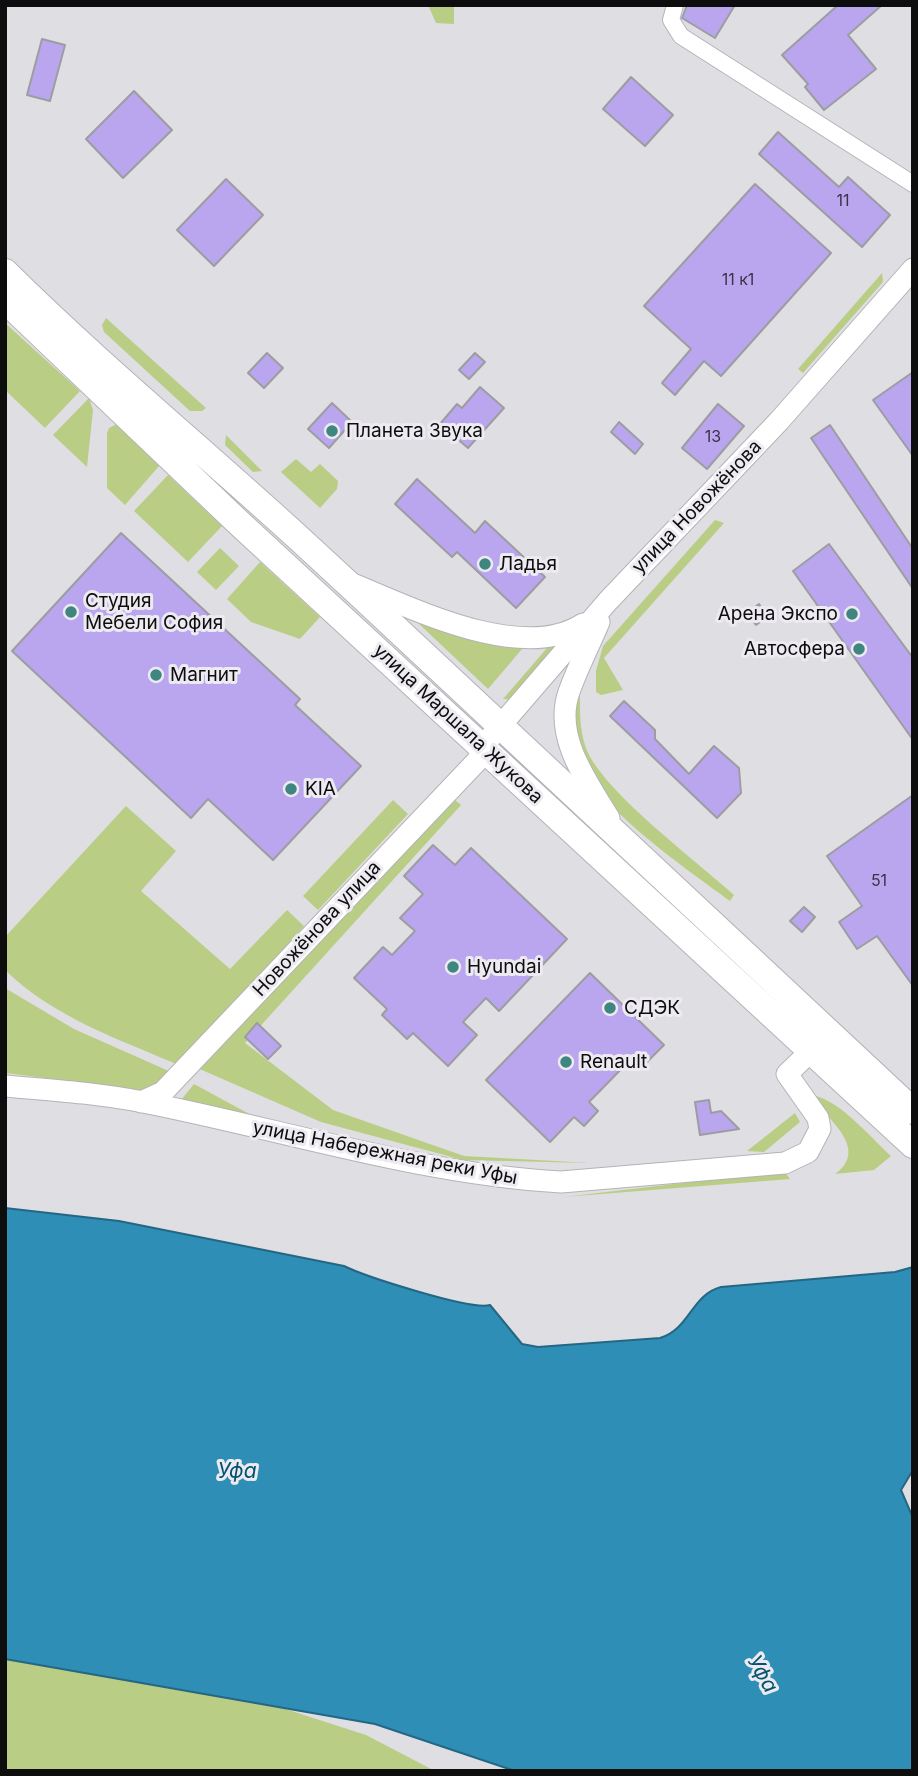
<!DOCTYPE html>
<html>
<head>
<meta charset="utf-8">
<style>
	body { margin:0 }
	#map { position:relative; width:918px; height:1776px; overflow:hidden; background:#dfdee3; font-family:Inter,sans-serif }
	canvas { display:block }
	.frame { position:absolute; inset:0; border:7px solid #0d0d0e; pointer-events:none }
</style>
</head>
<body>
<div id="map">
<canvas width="918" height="1776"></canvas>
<div class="frame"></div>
</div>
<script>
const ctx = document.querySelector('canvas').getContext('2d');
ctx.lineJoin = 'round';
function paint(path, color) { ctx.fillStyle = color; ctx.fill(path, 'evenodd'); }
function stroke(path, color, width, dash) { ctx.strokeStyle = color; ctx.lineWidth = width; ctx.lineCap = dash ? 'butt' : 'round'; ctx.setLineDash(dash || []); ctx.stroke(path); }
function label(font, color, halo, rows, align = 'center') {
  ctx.font = font + ' Inter,sans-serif'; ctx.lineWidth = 6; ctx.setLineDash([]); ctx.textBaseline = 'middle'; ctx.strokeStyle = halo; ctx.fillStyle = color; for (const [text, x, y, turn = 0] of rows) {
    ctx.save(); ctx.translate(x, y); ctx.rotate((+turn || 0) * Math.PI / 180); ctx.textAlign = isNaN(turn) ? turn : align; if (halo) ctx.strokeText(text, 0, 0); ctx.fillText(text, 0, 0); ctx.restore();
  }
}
paint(new Path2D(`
	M 428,5 L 454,5 L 454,24 L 436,23 Z
	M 882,273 L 883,282 L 803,373 L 798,369 Z
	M 106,318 L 206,408 L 202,411 L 190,411 L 104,332 L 102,325 Z
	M 5,323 L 80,391 L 45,428 L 5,390 Z
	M 89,398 L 93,410 L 87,467 L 53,435 Z
	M 117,424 L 160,465 L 125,505 L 107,488 L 107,433 L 109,428 Z
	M 226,435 L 262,471 L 253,472 L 225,445 Z
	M 296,459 L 311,472 L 320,464 L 338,481 L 337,489 L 320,508 L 281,472 Z
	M 168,475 L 222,526 L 188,562 L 134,511 Z
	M 715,520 L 724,523 L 604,658 L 623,690 L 601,695 L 596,692 L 596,671 L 603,646 Z
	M 220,548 L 239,566 L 216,590 L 197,572 Z
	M 260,562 L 320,617 L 300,639 L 251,622 L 227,599 Z
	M 417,622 L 491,640 L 528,642 L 488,689 Z
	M 547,648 L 561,648 L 516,700 L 503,699 Z
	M 580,689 C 580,709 579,729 586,748 C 601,790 698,862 734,895 L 730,901 C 691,872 591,804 579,758 C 573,738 574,714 572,693 Z
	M 450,796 L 461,805 L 245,1043 L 333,1110 L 464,1156 L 591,1163 L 463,1160 L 321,1122 L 195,1067 Z
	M 393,800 L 408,814 L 318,910 L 303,896 Z
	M 126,806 L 176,851 L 141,891 L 230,969 L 287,910 L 304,926 L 179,1065 C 118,1039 53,1017 5,970 L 5,937 Z
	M 5,988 L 74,1029 L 171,1072 L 154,1088 L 141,1090 L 5,1073 Z
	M 194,1084 L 266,1123 L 181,1100 Z
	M 807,1095 C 835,1094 870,1137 891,1156 L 874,1170 L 835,1174 C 871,1149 826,1116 807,1095 Z
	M 795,1113 L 800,1122 L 764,1152 L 747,1151 Z
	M 784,1171 L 790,1179 L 564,1197 Z
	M 5,1659 L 273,1705 L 366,1735 L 435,1771 L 5,1771 Z`), '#bacd85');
const water = new Path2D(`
	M 5,1208 L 119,1221 L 344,1266 C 364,1276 472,1311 490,1305 L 522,1344 L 538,1347 L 660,1338 C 690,1329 691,1295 721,1287 L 895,1272 L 913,1267 L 913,1470 L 901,1490 L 913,1518 L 913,1771 L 515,1771 L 375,1724 L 5,1659 Z`);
paint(water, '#2e8eb6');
stroke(water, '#246784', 2);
const building = new Path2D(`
	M 687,5 L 735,5 L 715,38 L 682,18 Z
	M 838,5 L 882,5 L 848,35 L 876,69 L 824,110 L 805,87 L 808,84 L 782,55 Z
	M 42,39 L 65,45 L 50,101 L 27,95 Z
	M 631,77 L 673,115 L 645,146 L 603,109 Z
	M 134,91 L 172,130 L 123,178 L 86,139 Z
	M 778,132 L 839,187 L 848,177 L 890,215 L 862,247 L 759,154 Z
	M 226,179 L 263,215 L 214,266 L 177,230 Z
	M 755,184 L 831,253 L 721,376 L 704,361 L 675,395 L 662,383 L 691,349 L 644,306 Z
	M 267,353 L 283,368 L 264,388 L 248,373 Z
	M 475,353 L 485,362 L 469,379 L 459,370 Z
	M 913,372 L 913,456 L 873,400 Z
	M 480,387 L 504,408 L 468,448 L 440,424 L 457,404 L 462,408 Z
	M 332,403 L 352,422 L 329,448 L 308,429 Z
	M 718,404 L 744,426 L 707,469 L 682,448 Z
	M 619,422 L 643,444 L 635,454 L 611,432 Z
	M 830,425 L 913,549 L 913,589 L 811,438 Z
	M 417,479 L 475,533 L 485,521 L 545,577 L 516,608 L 457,552 L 452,557 L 395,504 Z
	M 121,533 L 300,699 L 295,705 L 361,766 L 273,860 L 208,799 L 191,818 L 12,651 Z
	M 829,544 L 913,658 L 913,740 L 793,571 Z
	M 759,604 L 767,617 L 756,625 L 747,613 Z
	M 624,701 L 655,730 L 655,739 L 689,774 L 714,746 L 739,768 L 741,793 L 717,818 L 610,716 Z
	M 913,795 L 913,986 L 877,936 L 857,949 L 839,922 L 862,906 L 827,856 Z
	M 433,845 L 455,865 L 471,848 L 567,939 L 499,1011 L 486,998 L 463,1022 L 477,1035 L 448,1066 L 413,1033 L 407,1039 L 382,1015 L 387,1009 L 354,978 L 383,947 L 392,955 L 415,931 L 400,918 L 423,894 L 404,876 Z
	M 804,907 L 815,917 L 802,932 L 790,921 Z
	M 590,973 L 664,1045 L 643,1066 L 633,1057 L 589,1102 L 598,1111 L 584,1126 L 574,1117 L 550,1142 L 486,1080 Z
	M 257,1023 L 281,1046 L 268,1059 L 245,1037 Z
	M 709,1100 L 711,1113 L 721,1111 L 739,1129 L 700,1135 L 695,1102 Z`);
paint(building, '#b9a6ef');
stroke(building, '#9d9ca1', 2);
const minor = new Path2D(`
	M 675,5 L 671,20 L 681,36 L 913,184`);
const tertiary = new Path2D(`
	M 355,585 C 416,610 523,663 583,624
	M 599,622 C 589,646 577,669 569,692 C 553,737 588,783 609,818
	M 5,1086 C 51,1090 97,1093 143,1102 C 281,1129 419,1174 561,1182 L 785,1163 L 808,1152 L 820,1129 L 818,1118 L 787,1074 L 811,1051
	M 141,1102 L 163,1092 L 478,760 L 483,746 L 608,601 L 779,421 L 913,269`);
const primary = new Path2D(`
	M 5,272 C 101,367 205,452 304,543 C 508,731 711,920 913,1111
	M 5,300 L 239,523 L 913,1145`);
stroke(minor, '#b4b3b8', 18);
stroke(tertiary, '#b4b3b8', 23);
stroke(primary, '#b4b3b8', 28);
stroke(minor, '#fff', 16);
stroke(tertiary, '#fff', 21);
stroke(primary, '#fff', 26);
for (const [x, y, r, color] of [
	[332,431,7,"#3f8680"],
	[485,564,7,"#3f8680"],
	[71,612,7,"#3f8680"],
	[852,614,7,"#3f8680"],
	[859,649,7,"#3f8680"],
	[156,675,7,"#3f8680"],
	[291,789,7,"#3f8680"],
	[453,967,7,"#3f8680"],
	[610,1008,7,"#3f8680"],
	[566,1062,7,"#3f8680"]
]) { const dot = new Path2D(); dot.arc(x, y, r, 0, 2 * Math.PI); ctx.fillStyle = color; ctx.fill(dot); stroke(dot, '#edebf1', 2.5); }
label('16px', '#383346', null, [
	["11",843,201],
	["11 к1",738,280],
	["13",713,437],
	["51",879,881]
]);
label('19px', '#0d0d0e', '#edebf1', [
	["Планета Звука",346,431],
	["Ладья",499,564],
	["Студия",85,601],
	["Мебели София",85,623],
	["Арена Экспо",838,614,"right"],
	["Автосфера",845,649,"right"],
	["Магнит",170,675],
	["KIA",305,789],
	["Hyundai",467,967],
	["СДЭК",624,1008],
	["Renault",580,1062]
], 'left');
label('19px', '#0d0d0e', '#edebf1', [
	["улица Новожёнова",697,507,-46],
	["улица Маршала Жукова",458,724,43],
	["Новожёнова улица",317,929,-47],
	["улица Набережная реки Уфы",385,1153,11]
]);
label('italic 21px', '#04536f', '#edebf1', [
	["Уфа",237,1472],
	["Уфа",762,1674,60]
]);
</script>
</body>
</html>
